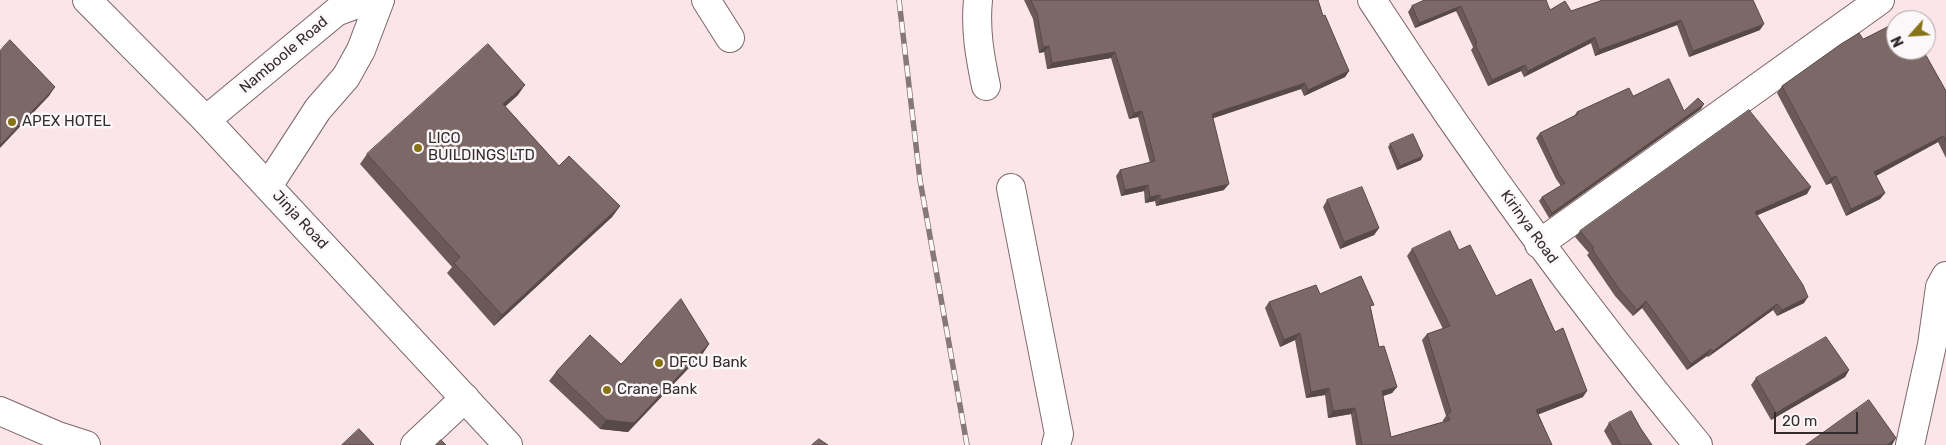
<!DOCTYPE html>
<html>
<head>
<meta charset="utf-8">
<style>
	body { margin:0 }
	#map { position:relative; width:1946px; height:445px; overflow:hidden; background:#fce5e9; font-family:Rubik,sans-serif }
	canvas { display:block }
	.north { position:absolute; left:1886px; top:10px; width:50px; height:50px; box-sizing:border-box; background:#fcf7f8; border:1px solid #aca5a7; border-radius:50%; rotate:244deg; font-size:14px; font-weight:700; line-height:20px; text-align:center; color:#342b2d }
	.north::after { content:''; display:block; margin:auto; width:18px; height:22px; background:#887316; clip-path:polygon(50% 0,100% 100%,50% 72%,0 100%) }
	.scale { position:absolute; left:1774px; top:412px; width:84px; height:22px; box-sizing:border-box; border:2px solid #342b2d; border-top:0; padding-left:6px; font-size:15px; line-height:18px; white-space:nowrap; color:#342b2d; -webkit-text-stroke:4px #fcf7f8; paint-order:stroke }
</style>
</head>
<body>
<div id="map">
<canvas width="1946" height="445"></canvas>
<div class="north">N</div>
<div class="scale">20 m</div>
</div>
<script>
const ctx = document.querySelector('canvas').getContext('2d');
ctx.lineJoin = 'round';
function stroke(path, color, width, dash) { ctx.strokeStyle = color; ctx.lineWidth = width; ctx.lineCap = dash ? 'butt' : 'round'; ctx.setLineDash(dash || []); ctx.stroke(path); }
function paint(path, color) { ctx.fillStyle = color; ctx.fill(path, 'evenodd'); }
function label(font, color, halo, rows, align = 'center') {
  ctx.font = font + ' Rubik,sans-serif'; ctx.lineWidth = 5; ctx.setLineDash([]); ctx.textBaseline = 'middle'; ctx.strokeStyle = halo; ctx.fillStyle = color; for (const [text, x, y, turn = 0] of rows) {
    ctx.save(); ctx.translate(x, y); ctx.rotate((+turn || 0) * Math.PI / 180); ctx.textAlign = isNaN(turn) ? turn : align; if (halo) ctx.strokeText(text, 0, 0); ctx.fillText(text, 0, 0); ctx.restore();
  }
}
const minor = new Path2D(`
	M 706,0 L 730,38
	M 978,0 C 975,30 980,57 986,86
	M 206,120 L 336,12 L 368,0
	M 268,186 L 318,109 L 346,77 L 361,50 L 380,0
	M 1011,188 L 1059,434 L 1056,445
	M 1539,244 L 1880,0
	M 415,445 L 465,398
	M 1910,445 L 1932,345 L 1940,287 L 1946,276`);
const major = new Path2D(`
	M 1372,0 C 1472,154 1581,304 1698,445
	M 0,411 L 58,436 L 86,445`);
const highway = new Path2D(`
	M 87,0 L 206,120 L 508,445`);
stroke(minor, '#7b676b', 30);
stroke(major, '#7b676b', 30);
stroke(highway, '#7b676b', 30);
stroke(minor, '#fff', 28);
stroke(major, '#fff', 28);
stroke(highway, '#fff', 28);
const rail = new Path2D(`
	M 899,0 L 920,180 L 967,445`);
stroke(rail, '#86777a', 5.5);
stroke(rail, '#fcf7f8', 4, [11]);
paint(new Path2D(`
	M 1024,0 L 1318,0 L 1323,16 L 1349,71 L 1345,77 L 1304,96 L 1301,89 L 1213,118 L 1224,190 L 1156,206 L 1155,201 L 1145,203 L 1144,191 L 1121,196 L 1116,176 L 1120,170 L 1150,163 L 1138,117 L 1129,119 L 1111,58 L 1047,69 L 1044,52 L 1039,53 L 1033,19 Z
	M 1425,0 L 1571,11 L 1603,0 L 1760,30 L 1689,57 L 1677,25 L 1595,56 L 1591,43 L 1524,77 L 1521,71 L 1488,86 L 1471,50 L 1473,47 L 1456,11 L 1415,28 L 1408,12 L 1412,6 Z
	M 1863,39 L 1896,50 L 1946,91 L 1946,158 L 1938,142 L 1876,176 L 1885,193 L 1880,199 L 1846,216 L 1831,183 L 1826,185 L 1777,93 L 1782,86 Z
	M 518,95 L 505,106 L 559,166 L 620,206 L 612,217 L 494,326 L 447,273 L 452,267 L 360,164 L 367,154 Z
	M 1633,96 L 1684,111 L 1701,109 L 1549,218 L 1539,201 L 1542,197 L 1561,186 L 1556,179 L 1536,138 L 1540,133 L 1574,116 L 1577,112 Z
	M 1390,144 L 1421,160 L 1397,170 L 1388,147 Z
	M 1807,194 L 1757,215 L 1804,303 L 1777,316 L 1773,310 L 1708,357 L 1707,356 L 1687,370 L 1642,308 L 1633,316 L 1615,296 L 1587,255 L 1589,253 L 1575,237 L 1580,231 Z
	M 1327,200 L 1379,228 L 1374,235 L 1340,249 L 1323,207 Z
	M 1412,249 L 1459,250 L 1496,296 L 1583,397 L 1538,414 L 1552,445 L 1356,445 L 1351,414 L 1328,418 L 1325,395 L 1306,398 L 1295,340 L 1280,347 L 1265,308 L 1269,302 L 1320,294 L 1371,309 L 1379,347 L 1397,387 L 1392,393 L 1383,396 L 1391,437 L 1443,422 L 1443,420 L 1446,416 L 1422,340 L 1427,334 L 1443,329 L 1407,256 Z
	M 709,344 L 703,353 L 628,432 L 600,429 L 549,381 L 556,372 L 621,364 Z
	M 1849,370 L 1845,377 L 1771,420 L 1751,385 L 1756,378 Z
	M 1609,423 L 1641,429 L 1652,445 L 1612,445 L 1604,431 Z`), '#6b5958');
paint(new Path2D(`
	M 1461,6 L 1456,11 L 1415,28 L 1419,23 Z
	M 1681,20 L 1677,25 L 1595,56 L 1599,50 Z
	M 1764,24 L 1760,30 L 1689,57 L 1693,51 Z
	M 1595,37 L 1591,43 L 1524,77 L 1528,71 Z
	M 1049,46 L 1044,52 L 1039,53 L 1043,47 Z
	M 1115,52 L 1111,58 L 1047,69 L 1052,63 Z
	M 1525,65 L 1521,71 L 1488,86 L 1492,80 Z
	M 1349,71 L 1345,77 L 1304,96 L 1308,90 Z
	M 1305,83 L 1301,89 L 1208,120 L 1212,114 Z
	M 525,85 L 518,95 L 496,115 L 503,104 Z
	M 55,87 L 49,96 L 0,148 L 0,145 Z
	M 1704,104 L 1701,109 L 1549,218 L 1552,213 Z
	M 1142,111 L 1138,117 L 1129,119 L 1134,113 Z
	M 1943,136 L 1938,142 L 1870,179 L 1874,172 Z
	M 1423,156 L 1421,160 L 1397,170 L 1400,166 Z
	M 1836,176 L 1831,183 L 1826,185 L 1831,178 Z
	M 1229,184 L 1224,190 L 1156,206 L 1160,200 Z
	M 1148,185 L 1144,191 L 1121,196 L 1125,190 Z
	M 1811,187 L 1807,194 L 1751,218 L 1755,212 Z
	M 1885,193 L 1880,199 L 1846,216 L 1851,209 Z
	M 1160,195 L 1155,201 L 1145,203 L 1150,197 Z
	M 620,206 L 612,217 L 494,326 L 502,315 Z
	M 1379,228 L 1374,235 L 1340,249 L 1344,242 Z
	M 1808,297 L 1804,303 L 1777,316 L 1782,310 Z
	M 1646,301 L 1642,308 L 1633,316 L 1637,310 Z
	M 1777,304 L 1773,310 L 1708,357 L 1713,351 Z
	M 1300,333 L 1295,340 L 1280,347 L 1284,340 Z
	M 709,344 L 703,353 L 628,432 L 600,429 L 606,420 Z
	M 1711,349 L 1707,356 L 1687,370 L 1691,364 Z
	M 1849,370 L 1845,377 L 1771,420 L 1776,413 Z
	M 1397,387 L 1392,393 L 1377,398 L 1382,391 Z
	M 1329,388 L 1325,395 L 1306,398 L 1311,392 Z
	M 1587,391 L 1583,397 L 1532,417 L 1536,410 Z
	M 1355,408 L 1351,414 L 1328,418 L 1333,411 Z
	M 1896,438 L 1892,445 L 1887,445 Z`), '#574947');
const building = new Path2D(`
	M 1031,0 L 1318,0 L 1323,16 L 1325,15 L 1349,71 L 1308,90 L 1305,83 L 1212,114 L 1229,184 L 1160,200 L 1160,195 L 1150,197 L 1148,185 L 1125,190 L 1120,170 L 1155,161 L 1142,111 L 1134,113 L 1115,52 L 1052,63 L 1049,46 L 1043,47 L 1037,13 Z
	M 1425,0 L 1546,0 L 1550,10 L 1565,1 L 1571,11 L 1603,0 L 1753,0 L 1764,24 L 1693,51 L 1681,20 L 1599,50 L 1595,37 L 1528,71 L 1525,65 L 1492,80 L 1475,44 L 1477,43 L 1461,6 L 1419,23 L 1412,6 Z
	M 1894,24 L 1896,28 L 1896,50 L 1923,50 L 1946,91 L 1946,141 L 1943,136 L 1874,172 L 1885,193 L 1851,209 L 1836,176 L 1831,178 L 1782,86 L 1841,44 L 1859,33 L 1863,39 Z
	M 10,40 L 55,87 L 0,145 L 0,51 Z
	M 488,44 L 525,85 L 503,104 L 559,166 L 569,156 L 620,206 L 502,315 L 454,263 L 460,257 L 367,154 Z
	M 1669,79 L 1684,111 L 1698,98 L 1704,104 L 1552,213 L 1542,197 L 1565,183 L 1559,175 L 1540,133 L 1578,114 L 1577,112 L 1629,88 L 1633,96 Z
	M 1749,110 L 1811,187 L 1755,212 L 1803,285 L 1808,297 L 1782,310 L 1777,304 L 1713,351 L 1711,349 L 1691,364 L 1646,301 L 1637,310 L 1619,289 L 1592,249 L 1594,248 L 1580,231 Z
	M 1413,134 L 1423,156 L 1400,166 L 1390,144 Z
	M 1362,187 L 1379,228 L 1344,242 L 1327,200 Z
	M 1450,231 L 1459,250 L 1470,245 L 1496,296 L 1531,279 L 1555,332 L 1563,328 L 1587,391 L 1536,410 L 1552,445 L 1362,445 L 1355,408 L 1333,411 L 1329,388 L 1311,392 L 1300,333 L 1284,340 L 1269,302 L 1316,285 L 1320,294 L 1361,276 L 1374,305 L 1370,306 L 1379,347 L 1384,346 L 1397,387 L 1382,391 L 1391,437 L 1450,420 L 1447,414 L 1451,412 L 1427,334 L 1450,326 L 1412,249 Z
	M 681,299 L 709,344 L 634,423 L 606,420 L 556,372 L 590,335 L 621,364 Z
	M 1826,337 L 1849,370 L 1776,413 L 1756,378 Z
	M 1869,400 L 1896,438 L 1887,445 L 1806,445 Z
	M 1631,411 L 1641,429 L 1652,445 L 1621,445 L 1609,423 Z
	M 359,429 L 374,445 L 342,445 Z
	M 819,439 L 828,445 L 812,445 Z
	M 441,440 L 446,445 L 436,445 Z`);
paint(building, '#7c6866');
stroke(building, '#574947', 1);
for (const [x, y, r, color] of [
	[12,122,5,"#887316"],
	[418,148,5,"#887316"],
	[659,363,5,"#887316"],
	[607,390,5,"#887316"]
]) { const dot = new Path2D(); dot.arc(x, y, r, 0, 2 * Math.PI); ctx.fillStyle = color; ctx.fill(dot); stroke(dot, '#fcf7f8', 2); }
label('15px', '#342b2d', '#fcf7f8', [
	["Namboole Road",284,55,-40],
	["Jinja Road",300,220,47],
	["Kirinya Road",1529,227,54]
]);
label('15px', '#342b2d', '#fcf7f8', [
	["APEX HOTEL",22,122],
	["LICO",428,139],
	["BUILDINGS LTD",428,156],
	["DFCU Bank",669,363],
	["Crane Bank",617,390]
], 'left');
</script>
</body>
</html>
